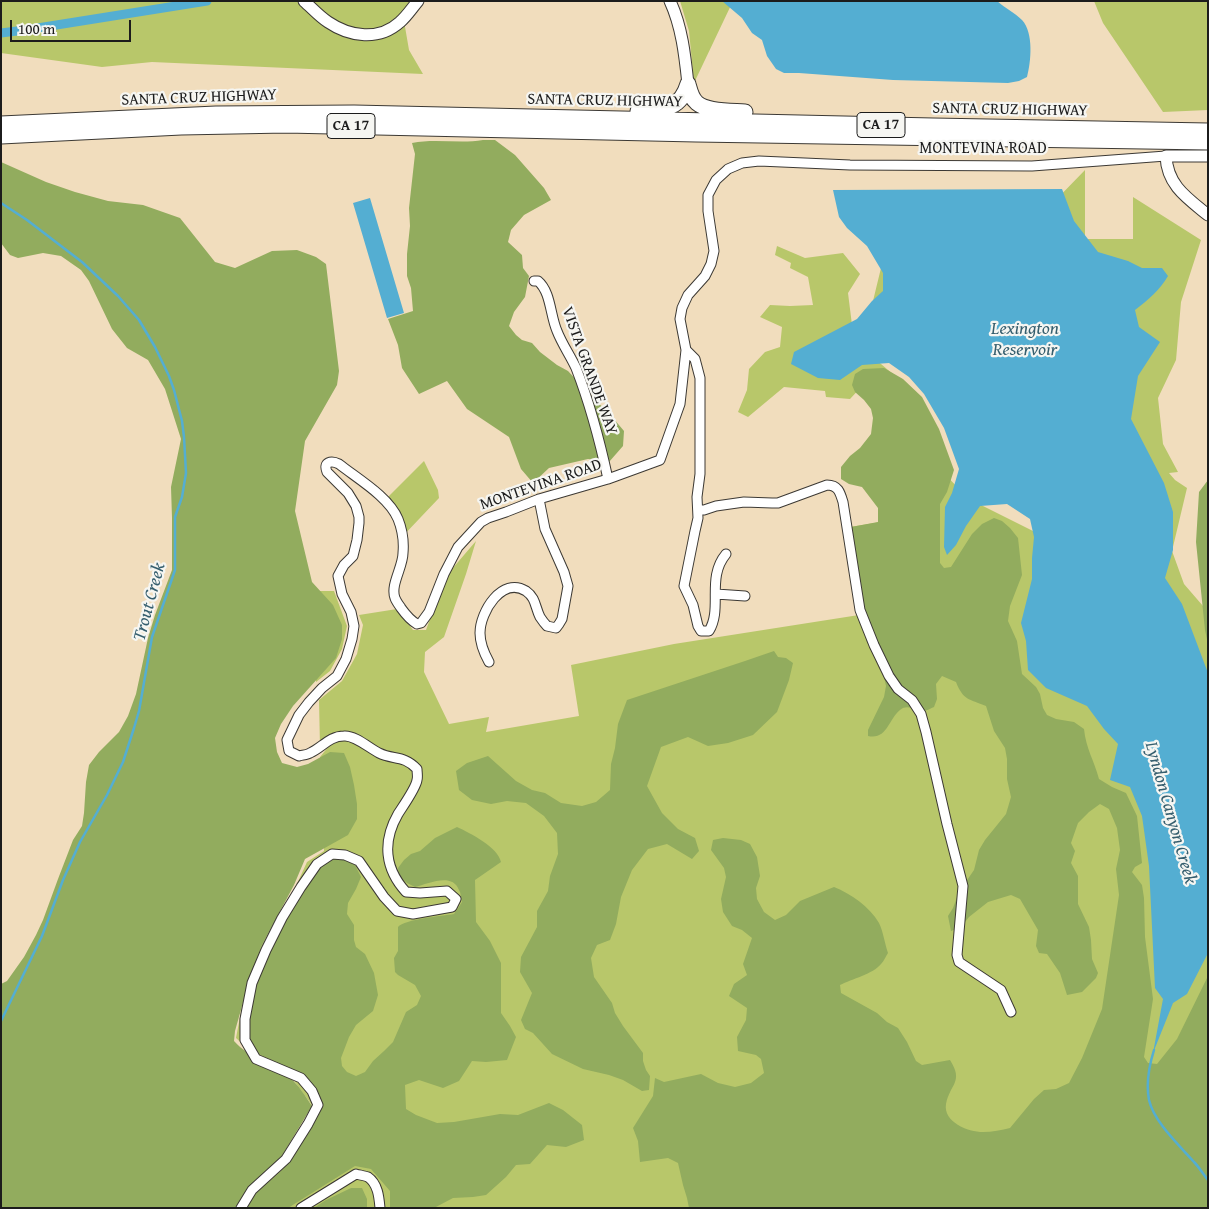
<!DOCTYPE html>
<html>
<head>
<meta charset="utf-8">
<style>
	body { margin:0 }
	#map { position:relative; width:1209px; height:1209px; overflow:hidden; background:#f1ddbd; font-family:"Gentium Book Plus",serif }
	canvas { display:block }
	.frame { position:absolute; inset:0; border:2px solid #1c1c1c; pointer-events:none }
	.scale { position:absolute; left:10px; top:20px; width:121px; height:22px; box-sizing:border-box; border:2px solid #1c1c1c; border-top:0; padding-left:6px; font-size:15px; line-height:18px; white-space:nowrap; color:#1c1c1c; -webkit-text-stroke:4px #f6f6f2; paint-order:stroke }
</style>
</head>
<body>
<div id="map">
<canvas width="1209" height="1209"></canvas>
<div class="frame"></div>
<div class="scale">100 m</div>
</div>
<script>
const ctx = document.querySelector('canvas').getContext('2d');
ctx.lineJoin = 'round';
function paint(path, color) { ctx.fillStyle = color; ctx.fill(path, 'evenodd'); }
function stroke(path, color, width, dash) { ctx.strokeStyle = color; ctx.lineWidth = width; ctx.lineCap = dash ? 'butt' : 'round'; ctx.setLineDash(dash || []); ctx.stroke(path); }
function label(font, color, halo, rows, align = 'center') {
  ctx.font = font + ' "Gentium Book Plus",serif'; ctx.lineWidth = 4.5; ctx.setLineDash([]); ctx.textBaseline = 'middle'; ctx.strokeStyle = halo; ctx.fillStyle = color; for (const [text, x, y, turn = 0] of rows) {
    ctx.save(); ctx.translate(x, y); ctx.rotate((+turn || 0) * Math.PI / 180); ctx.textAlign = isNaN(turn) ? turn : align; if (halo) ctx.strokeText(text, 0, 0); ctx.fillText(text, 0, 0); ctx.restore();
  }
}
paint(new Path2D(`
	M 1,1 L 414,1 L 404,21 L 409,50 L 423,74 L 152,62 L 102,67 L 1,53 Z
	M 680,1 L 733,1 L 694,83 L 689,31 Z
	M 1094,1 L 1208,1 L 1208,110 L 1163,112 L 1103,23 Z
	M 1085,170 L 1085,239 L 1133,239 L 1133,197 L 1201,240 L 1181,302 L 1176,360 L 1158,398 L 1163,444 L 1178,472 L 1169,473 L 1175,480 L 1187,488 L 1172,551 L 1184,584 L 1203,606 L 1208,623 L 1208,1208 L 235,1208 L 278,1167 L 314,1108 L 292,1078 L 250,1051 L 236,1038 L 250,965 L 296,886 L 307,862 L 324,851 L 320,757 L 329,746 L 320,747 L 319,700 L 342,681 L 357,654 L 363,625 L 359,615 L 397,609 L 413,630 L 426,630 L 446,576 L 476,541 L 466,574 L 444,637 L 425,652 L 424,672 L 449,724 L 489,717 L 486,732 L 579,716 L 571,665 L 674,644 L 859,615 L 850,527 L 917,516 L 864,384 L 850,399 L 826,397 L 825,391 L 784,387 L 748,417 L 738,412 L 747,390 L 749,369 L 765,352 L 780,347 L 782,327 L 760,317 L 770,305 L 790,306 L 813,305 L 808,277 L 790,268 L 791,263 L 775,255 L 777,246 L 805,258 L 843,253 L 860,274 L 848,293 L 854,341 L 908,387 L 928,457 L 969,499 L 1047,538 L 1081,576 L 906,357 L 865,334 L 881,268 L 946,313 Z
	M 424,461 L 438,490 L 439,498 L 401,538 L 386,499 Z
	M 314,591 L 334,591 L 347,626 L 342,649 L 330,671 L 316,682 Z`), '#b8c76a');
paint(new Path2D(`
	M 483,140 L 495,140 L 515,155 L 544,188 L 551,200 L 524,215 L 511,230 L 508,242 L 522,255 L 523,268 L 529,276 L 525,297 L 514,312 L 509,326 L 516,335 L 522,340 L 532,343 L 540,352 L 557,365 L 568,371 L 597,402 L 608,412 L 624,431 L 623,446 L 609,462 L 588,459 L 549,468 L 533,483 L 521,469 L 509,437 L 467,409 L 447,381 L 419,394 L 402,368 L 398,345 L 388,319 L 413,311 L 411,288 L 407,276 L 407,254 L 410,226 L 409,208 L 415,154 L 412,143 C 435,138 459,144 483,140 Z
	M 1,162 L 46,182 L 75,192 L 108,201 L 143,205 L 180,218 L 215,262 L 235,268 L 272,251 L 297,250 L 316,257 L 326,264 L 339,371 L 337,385 L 305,441 L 295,511 L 312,582 L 333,605 L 342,625 L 342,639 L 336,658 L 293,706 L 281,724 L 275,738 L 277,752 L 282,763 L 297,767 L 308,764 L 330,752 L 344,753 L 350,767 L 354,785 L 357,804 L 357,819 L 348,835 L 305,859 L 294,885 L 261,947 L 249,981 L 235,1031 L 234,1041 C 249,1058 274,1064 290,1078 C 298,1084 306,1097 312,1106 L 277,1164 L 250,1189 L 236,1208 L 1,1208 L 1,984 L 7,981 L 24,957 L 36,935 L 43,920 L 58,879 L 73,840 L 82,826 L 84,813 L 86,782 L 89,765 L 99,752 L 119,732 L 128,716 L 136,694 L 148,638 L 155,615 L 172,570 L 172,518 L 171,487 L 181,439 L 165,389 L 148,360 L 127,348 L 112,329 L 89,281 L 81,270 L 61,256 L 43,253 L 18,258 L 10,255 L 1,243 Z
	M 884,368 L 903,379 L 922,397 L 939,429 L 954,470 L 947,492 L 940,504 L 940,563 L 944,568 L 951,567 L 972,534 L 982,524 L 994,518 L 1002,521 L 1010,528 L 1018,538 L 1022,575 L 1010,606 L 1008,621 L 1017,641 L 1022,674 L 1036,687 L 1040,694 L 1043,708 L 1047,715 L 1056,719 L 1074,722 L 1084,729 C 1086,749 1094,760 1099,779 L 1112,787 L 1126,793 L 1137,816 L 1142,863 L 1135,867 L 1132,872 L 1142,885 L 1144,898 L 1145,937 L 1153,999 L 1144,1057 L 1148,1063 L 1157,1064 L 1177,1039 L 1208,976 L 1208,1208 L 689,1208 L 687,1198 L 683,1185 L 678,1163 L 668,1158 L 640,1162 L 638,1141 L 633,1128 L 653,1096 L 655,1078 L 664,1082 L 701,1074 L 718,1083 L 735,1087 L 751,1083 L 764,1073 L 761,1059 L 756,1055 L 738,1051 L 737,1037 L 746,1020 L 747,1008 L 729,996 L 734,984 L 747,975 L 743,964 L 752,938 L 742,930 L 732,926 L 723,912 L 721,899 L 726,877 L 724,868 L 711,850 L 713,840 L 723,838 L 741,840 L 750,844 L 757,857 L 760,876 L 756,888 L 757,899 L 764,912 L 775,920 L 786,915 L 800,901 L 834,887 C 851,894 869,906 879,923 C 883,931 885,944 888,953 C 886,956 884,961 881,964 C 873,974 852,979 840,985 L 841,993 L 877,1013 L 887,1022 L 898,1028 L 907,1042 L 916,1061 L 922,1065 L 950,1060 C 964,1082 950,1084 946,1104 C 943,1122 968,1132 983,1132 C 992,1132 1002,1130 1010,1128 L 1034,1099 L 1044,1090 L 1056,1089 L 1069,1083 L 1082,1058 L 1102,1009 L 1119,895 L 1116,869 L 1120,850 L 1117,828 L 1109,809 L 1100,804 L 1089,812 L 1078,823 L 1071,843 L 1075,851 L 1071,863 L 1078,876 L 1078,904 L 1089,927 L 1091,940 L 1092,959 L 1098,973 L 1096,978 L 1082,992 L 1067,995 L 1060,973 L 1047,954 L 1039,953 L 1036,946 L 1038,930 L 1020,899 L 1011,895 L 988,902 L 969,917 L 961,927 L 951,931 L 948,916 L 953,908 L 959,892 L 974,870 L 979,850 L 985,840 L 1006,814 L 1011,797 L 1007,779 L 1007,759 L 1005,748 L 994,731 L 986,706 C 969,699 963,700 956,682 L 942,676 L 936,684 L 937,699 L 934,707 C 931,708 927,711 923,711 C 915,710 907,704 900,710 C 888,720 887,740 868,736 L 868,730 L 884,697 L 886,686 L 883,672 L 878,652 L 867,643 L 862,624 L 851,527 L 878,522 L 878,508 L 862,487 L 849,484 L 841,479 L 841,467 L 850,456 L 860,448 L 871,434 L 873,418 L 871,409 L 864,400 L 855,392 L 852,385 L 855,374 L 863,369 Z
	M 1208,480 L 1208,644 L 1205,630 L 1196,542 L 1199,492 Z
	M 774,651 L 778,657 L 786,658 L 793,663 L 789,680 L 777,712 L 753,735 L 728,743 L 708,746 L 688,737 L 661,747 L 647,786 L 662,813 L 678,829 L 695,838 L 699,851 L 692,859 L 667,844 L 648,849 L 632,870 L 621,897 L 616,924 L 610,940 L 597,945 L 591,958 L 594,977 L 612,1003 L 615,1013 L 623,1026 L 643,1053 L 643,1061 L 646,1070 L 650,1076 L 649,1090 L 642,1091 L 623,1080 L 609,1075 L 583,1069 L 552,1054 L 533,1033 L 525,1029 L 521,1020 L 532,993 L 520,972 L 521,957 L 537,927 L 537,911 L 548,891 L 550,876 L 558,854 L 557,833 L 544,816 L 526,803 L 507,801 L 491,804 L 472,800 L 459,790 L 456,771 L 467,763 L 488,756 L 516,781 L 532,790 L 545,793 L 561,803 L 582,806 L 596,802 L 610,790 L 611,764 L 615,748 L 618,724 L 627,700 L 745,661 Z
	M 457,827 C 470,833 498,847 501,862 L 475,880 L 476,922 L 490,941 L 501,963 L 501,1013 L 510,1026 L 516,1037 L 507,1060 L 486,1062 L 472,1061 L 459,1081 L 443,1088 L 419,1080 L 405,1085 L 406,1109 L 416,1115 L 437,1123 L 454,1122 L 500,1114 L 518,1115 L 549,1103 L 563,1110 L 582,1125 L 584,1140 L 566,1147 L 547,1145 L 530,1164 L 516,1165 L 506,1177 L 486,1195 L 473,1197 L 453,1198 L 434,1208 L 390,1208 L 390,1191 L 371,1169 L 355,1166 L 288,1208 L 246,1208 L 255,1194 L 280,1172 L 289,1162 L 312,1127 L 323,1106 L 316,1089 L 303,1075 L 259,1054 L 250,1039 L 249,1019 L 256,983 L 269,952 L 303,889 L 318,867 L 333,858 L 345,860 L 355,865 L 361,877 L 356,889 L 348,903 L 347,914 L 354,925 L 354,940 L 356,947 L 365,954 L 374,973 L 378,995 L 373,1011 L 356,1025 L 349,1037 L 341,1058 L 342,1066 L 347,1072 L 356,1076 L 365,1072 L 373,1061 L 384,1051 L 393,1042 L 406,1012 L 417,1005 L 421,996 L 415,985 L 398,975 L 395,972 L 394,958 L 398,951 L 398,927 C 405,919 442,916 454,914 L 462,902 C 461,898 461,893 459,890 C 452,872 428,884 415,887 L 407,883 L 399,876 L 398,868 L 404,860 L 411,854 L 420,851 L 435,838 Z
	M 351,1188 L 362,1188 L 367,1199 L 367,1208 L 314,1208 L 326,1200 Z`), '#92ac5e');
paint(new Path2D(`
	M 722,1 L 997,1 C 1005,8 1015,13 1022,20 C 1034,33 1031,62 1027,77 L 1019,81 L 1008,83 L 893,80 L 799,73 L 784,73 L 776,69 L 767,56 L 762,40 L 752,33 L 742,18 Z
	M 1062,189 L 1074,221 L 1098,252 L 1128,261 L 1142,268 L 1162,268 L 1168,276 C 1160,290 1148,300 1135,310 L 1139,327 L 1160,342 L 1138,376 L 1131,419 L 1164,483 L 1173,512 L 1173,550 L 1165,578 L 1182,604 L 1208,673 L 1208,953 L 1187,994 L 1173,1003 L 1153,1053 L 1163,999 L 1155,988 L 1149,866 L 1142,816 L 1130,787 L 1110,780 L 1118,744 L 1104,729 L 1087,706 L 1046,688 L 1028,670 L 1026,641 L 1021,623 L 1032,579 L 1032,558 L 1034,537 L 1030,519 L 1007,504 L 980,506 L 966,526 L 956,545 L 947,555 L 944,547 L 945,507 L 952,493 L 959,469 L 944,428 L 924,394 L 909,377 L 889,363 L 862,365 L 840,380 L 818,378 L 791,364 L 794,352 L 857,319 L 872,301 L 883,291 L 883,273 L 867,246 L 847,228 L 839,217 L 833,190 Z
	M 370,198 L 404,313 L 387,318 L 353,203 Z`), '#54aed2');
stroke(new Path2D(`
	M 1,203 L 27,220 L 82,262 L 118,296 L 139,320 L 155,347 L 169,376 L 174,390 L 182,421 L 184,437 L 186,473 L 182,497 L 175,517 L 175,570 L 152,637 L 139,711 L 134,728 L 123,762 L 107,795 L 80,842 L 63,880 L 42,936 L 1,1021
	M 1154,1050 C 1149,1066 1146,1084 1149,1100 C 1154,1122 1179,1145 1194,1162 C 1199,1167 1203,1174 1208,1180`), '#54aed2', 2.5);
stroke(new Path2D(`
	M 1,33 L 25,30 L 207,1`), '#54aed2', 9);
const minor = new Path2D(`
	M 534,281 L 538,281 C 551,292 550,315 557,331 C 562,344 570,355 576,368 C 590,404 600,442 608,479
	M 686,350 L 695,359 L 700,378 L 700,474 L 697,497 L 698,518 L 695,531 L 684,586 L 693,605 L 698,626 L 701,631 L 709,631 C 723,608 706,578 726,554
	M 699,510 L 704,510 L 716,506 L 744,502 L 772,503 L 778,503 L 827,485 C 838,485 840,492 843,502 L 860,610 L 874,645 L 889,676 L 898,689 L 912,700 L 921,714 L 926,732 L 947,824 L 963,886 L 957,955 L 959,962 L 1001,990 L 1011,1012
	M 716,594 L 745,596
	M 489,662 C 484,653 480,643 480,633 C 480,612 502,576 526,591 C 536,598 535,607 540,617 C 542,620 545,624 547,626 L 556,628 L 559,624 L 562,619 L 568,586 L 564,572 L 545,529 L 539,499
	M 241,1208 L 252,1190 L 286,1159 L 308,1124 L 318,1105 L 312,1091 L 301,1078 L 256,1059 L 245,1040 L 245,1019 L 252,983 L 266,950 L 282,918 L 301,887 L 317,864 L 332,854 L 345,855 L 359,861 L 384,897 L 397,911 L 413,914 L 452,907 L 456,899 L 447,891 L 420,893 L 406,892 C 385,869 382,842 398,814 C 403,806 416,788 417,780 C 418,777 417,772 417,769 C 404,755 393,760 379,753 C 369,748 355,735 344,736 C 329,736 322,748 310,753 C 307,755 302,755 299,756 L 289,751 L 287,740 L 299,715 L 309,702 L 322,688 L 337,676 L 346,659 L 352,639 L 354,626 L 351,612 L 342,594 L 338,576 L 344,565 L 353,556 L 357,540 L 359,523 L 359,517 L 356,506 L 348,493 L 327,472 C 323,462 331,460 339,464 C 358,479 389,497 398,519 C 402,529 404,542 403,553 C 403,567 390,585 395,598 C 396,601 399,605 401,608 C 406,615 410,620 417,624 L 421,623 L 429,612 L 444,574 L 458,547 L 481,522 L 488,518 L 506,512 L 539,499 L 608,479 L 660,460 L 680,404 L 686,350 L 680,319 L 682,308 L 688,295 L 705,276 L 711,264 L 714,251 L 708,211 L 708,195 L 716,180 L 728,169 L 742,163 L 759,161 L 850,165 L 1032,166 L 1166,156
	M 301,1208 L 356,1174 C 360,1175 365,1176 368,1177 C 378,1184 379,1197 380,1208`);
const tertiary = new Path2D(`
	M 304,1 C 312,8 319,16 328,22 C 350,37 379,41 400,22 C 407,16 412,8 418,1
	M 670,1 C 682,27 685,56 688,84
	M 1208,156 L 1166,156 C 1167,185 1187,198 1208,215`);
const trunk = new Path2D(`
	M 688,84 C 690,91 691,98 697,103 C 707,112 732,111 745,112
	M 638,111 C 662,109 680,111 688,84
	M 1,124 L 216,114 L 354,113 L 933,126 L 1208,131
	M 1,136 L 181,127 L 286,125 L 696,134 L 1208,142`);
stroke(minor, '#3c3934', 11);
stroke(tertiary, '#3c3934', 13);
stroke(trunk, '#3c3934', 17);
stroke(minor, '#fff', 9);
stroke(tertiary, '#fff', 11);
stroke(trunk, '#fff', 15);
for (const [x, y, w] of [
	[881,125,48],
	[351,126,48]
]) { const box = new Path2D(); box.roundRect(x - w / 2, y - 12.5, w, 25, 4); ctx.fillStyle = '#f6f6f2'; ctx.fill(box); stroke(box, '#1c1c1c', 1); }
label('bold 15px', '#1c1c1c', null, [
	["CA 17",881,125],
	["CA 17",351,126]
]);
label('16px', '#1c1c1c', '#f6f6f2', [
	["SANTA CRUZ HIGHWAY",199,98,-2],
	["SANTA CRUZ HIGHWAY",605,101,1],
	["SANTA CRUZ HIGHWAY",1010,110,1],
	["MONTEVINA ROAD",983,149],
	["VISTA GRANDE WAY",589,371,70],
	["MONTEVINA ROAD",541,485,-19]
]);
label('italic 18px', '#355e6e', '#f6f6f2', [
	["Lexington",1025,329],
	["Reservoir",1025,350],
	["Trout Creek",150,602,-75],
	["Lyndon Canyon Creek",1170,813,74]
]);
</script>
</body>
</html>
